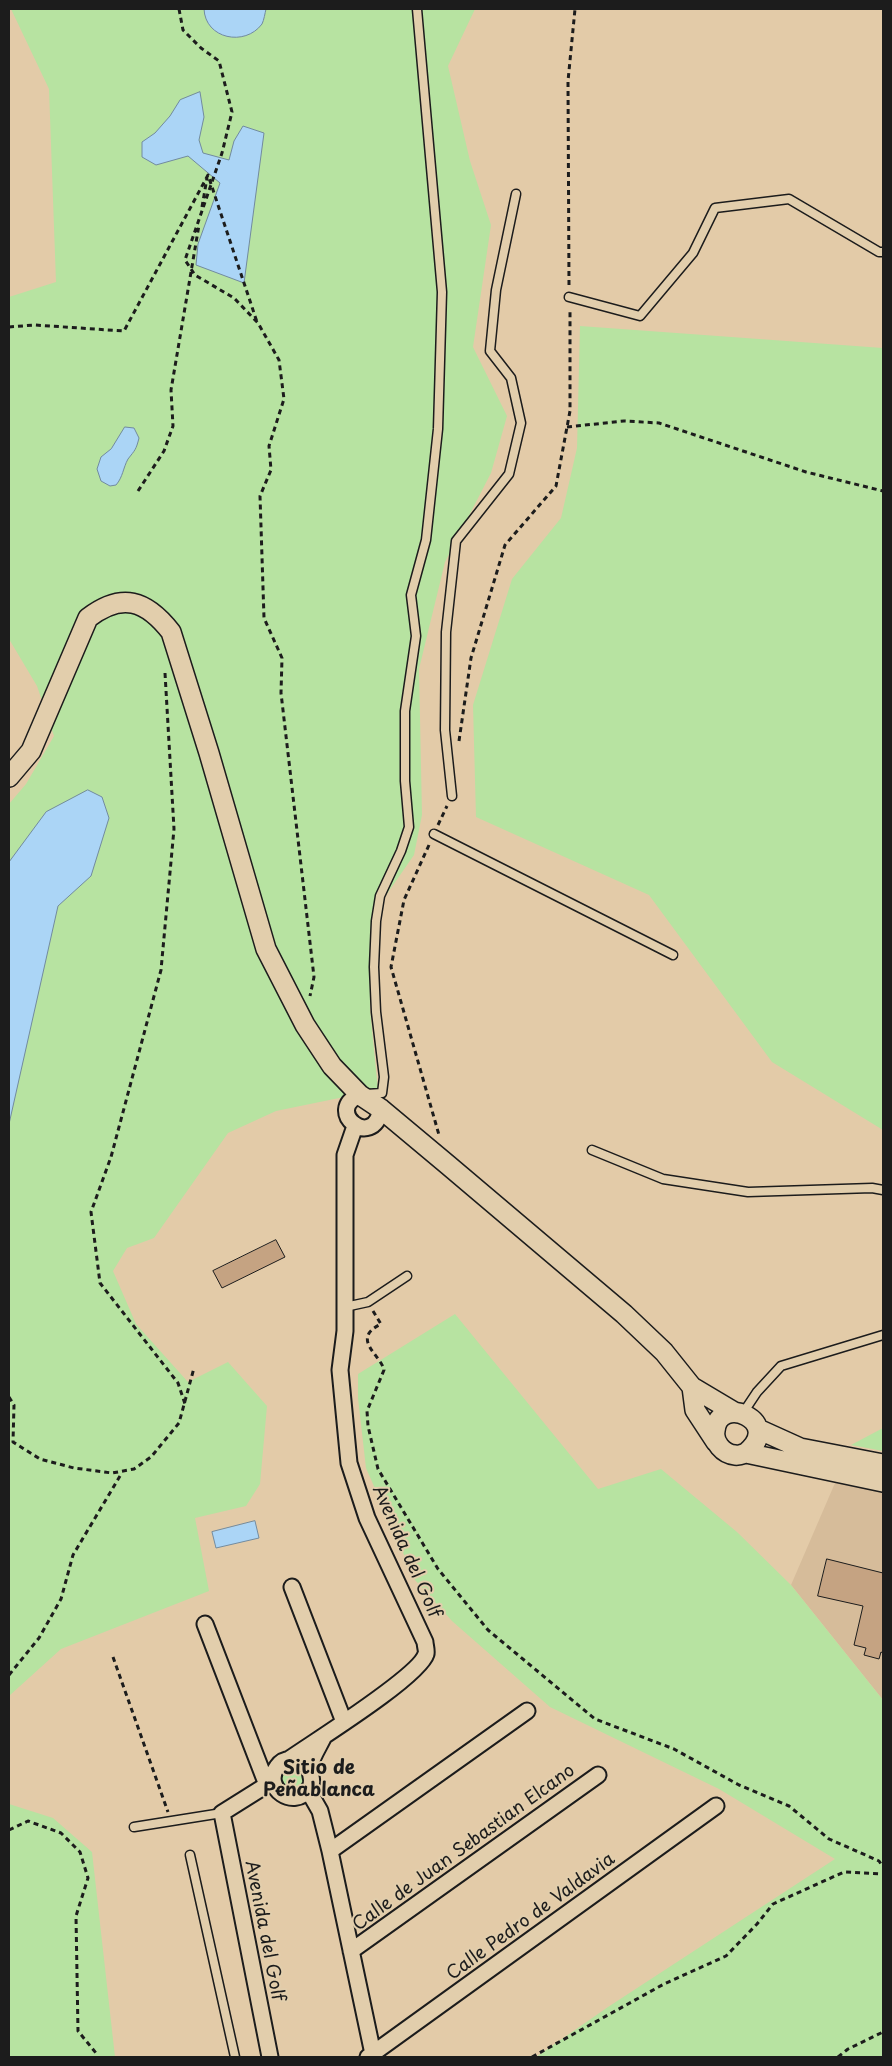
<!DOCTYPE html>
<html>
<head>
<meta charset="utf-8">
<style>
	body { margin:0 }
	#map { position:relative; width:892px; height:2066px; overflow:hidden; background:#e3cba8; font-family:"Playpen Sans",sans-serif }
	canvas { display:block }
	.frame { position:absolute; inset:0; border:10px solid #1c1c1c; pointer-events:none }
</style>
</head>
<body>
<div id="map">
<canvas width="892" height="2066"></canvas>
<div class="frame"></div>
</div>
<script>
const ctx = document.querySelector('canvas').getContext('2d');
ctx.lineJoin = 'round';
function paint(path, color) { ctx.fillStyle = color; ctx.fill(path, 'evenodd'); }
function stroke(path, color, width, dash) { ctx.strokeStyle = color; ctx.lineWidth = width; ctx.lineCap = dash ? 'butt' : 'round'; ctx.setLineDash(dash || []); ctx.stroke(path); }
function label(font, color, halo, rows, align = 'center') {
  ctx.font = font + ' "Playpen Sans",sans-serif'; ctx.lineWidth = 4; ctx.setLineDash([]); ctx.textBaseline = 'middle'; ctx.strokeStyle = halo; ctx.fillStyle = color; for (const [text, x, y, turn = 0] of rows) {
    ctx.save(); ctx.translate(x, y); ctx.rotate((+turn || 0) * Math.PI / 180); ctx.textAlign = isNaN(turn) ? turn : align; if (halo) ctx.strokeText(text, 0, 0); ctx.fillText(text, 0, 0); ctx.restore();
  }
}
paint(new Path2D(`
	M 835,1483 L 883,1492 L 883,1700 L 791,1585 Z`), '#d6bc9a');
paint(new Path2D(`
	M 11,9 L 475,9 L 448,66 L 470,161 L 491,225 L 473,347 L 507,416 L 491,473 L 445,562 L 419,669 L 422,815 L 414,855 L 373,914 L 370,1010 L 378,1090 L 276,1111 L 228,1133 L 154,1238 L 127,1248 L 113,1271 L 136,1324 L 188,1382 L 228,1362 L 267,1406 L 260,1484 L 246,1506 L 195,1518 L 209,1591 L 61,1649 L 9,1696 L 9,804 L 26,784 L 54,736 L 37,686 L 9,639 L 9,297 L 56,282 L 49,89 Z
	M 580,326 L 883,348 L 883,1130 L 772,1062 L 649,895 L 476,817 L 473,705 L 512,579 L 561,518 L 577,448 Z
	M 455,1314 L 598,1489 L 661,1469 L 737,1532 L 791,1585 L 883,1700 L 883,2057 L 536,2057 L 608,2007 L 835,1859 L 719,1789 L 550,1707 L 452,1621 L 415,1580 L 366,1468 L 358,1398 L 358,1374 Z
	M 883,1428 L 883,1451 L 851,1445 Z
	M 291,1766 L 306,1772 L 304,1788 L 291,1791 C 284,1786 280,1783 282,1774 Z
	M 9,1804 L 53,1818 L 92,1852 L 115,2057 L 9,2057 Z`), '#b7e3a1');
const water = new Path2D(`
	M 204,9 L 266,9 C 265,13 264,20 262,24 C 245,47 205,39 204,9 Z
	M 200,92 L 204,117 L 199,140 L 203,153 L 229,160 L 234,141 L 243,126 L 264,133 L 244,283 L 196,265 L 198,244 L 220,183 L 188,156 L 156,165 L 142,157 L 142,142 L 155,133 L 170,116 L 180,100 Z
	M 125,427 L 134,428 L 139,438 C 136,450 135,450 128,459 C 123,468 123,477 116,485 L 110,486 L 101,481 L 97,469 L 101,457 L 111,449 Z
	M 88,790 L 102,797 L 109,818 L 91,876 L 58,906 L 9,1124 L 9,862 L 46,812 Z
	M 255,1521 L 259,1538 L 216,1548 L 212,1532 Z`);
paint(water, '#abd5f6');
stroke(water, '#728b9f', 1);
const building = new Path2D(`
	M 276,1240 L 285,1257 L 222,1288 L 213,1271 Z
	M 827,1559 L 883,1573 L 883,1653 L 881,1652 L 879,1659 L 864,1655 L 866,1648 L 854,1645 L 863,1606 L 818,1596 Z`);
paint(building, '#c5a382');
stroke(building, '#1c1c1c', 1);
const service = new Path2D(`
	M 569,297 L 640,316 L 693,253 L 715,208 L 789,199 L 879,252 L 883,252
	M 452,796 L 445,730 L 446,632 L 456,541 L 509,474 L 521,423 L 511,378 L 490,351 L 496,290 L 516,194
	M 434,834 L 673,955
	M 366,1094 L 382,1093 L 384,1077 L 376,1012 L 374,967 L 376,921 L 380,896 L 401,851 L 409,827 L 405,781 L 405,711 L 416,636 L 411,595 L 426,540 L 438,429 L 442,292 L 417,9
	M 592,1150 L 663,1179 L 748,1192 L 872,1188 L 883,1190
	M 345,1307 L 368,1302 L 407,1276
	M 743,1413 L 757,1392 L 781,1366 L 883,1335
	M 134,1827 L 222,1813
	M 190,1855 L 235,2057`);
const minor = new Path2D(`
	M 360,1095 C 323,1110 373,1152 381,1109
	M 292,1587 L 344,1722
	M 205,1624 L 267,1785
	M 288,1760 C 312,1743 419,1677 426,1654 C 427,1651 425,1645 425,1642 L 367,1518 L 349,1463 L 340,1370 L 345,1331 L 345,1155 L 355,1126
	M 309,1768 C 301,1759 285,1755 277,1767 C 262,1788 294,1810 309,1789 C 315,1781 309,1775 310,1767 C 311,1758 320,1745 324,1736
	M 308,1790 L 320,1811 L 330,1851 L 373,2054
	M 330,1851 L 527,1711
	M 351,1951 L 598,1775
	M 270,2057 L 222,1813 L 273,1781
	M 368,2057 L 716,1806`);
const tertiary = new Path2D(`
	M 9,777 L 31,751 L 88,618 C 122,592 146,600 171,632 L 209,753 L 266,949 L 305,1025 L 332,1066 L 360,1095 L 381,1109 L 448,1165 L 624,1314 L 664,1352 L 692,1387 L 734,1412
	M 692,1387 L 695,1410 L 716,1442
	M 758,1429 L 800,1448 L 883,1464
	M 746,1453 C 785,1421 718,1393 715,1431 C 713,1442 723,1454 735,1455 C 738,1456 743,1454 746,1453 L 883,1482`);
stroke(service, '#1c1c1c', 11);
stroke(minor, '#1c1c1c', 19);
stroke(tertiary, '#1c1c1c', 22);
stroke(new Path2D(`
	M 179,9 L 183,30 L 201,48 L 219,61 L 232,112 L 222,153 L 185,260 L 195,275 L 234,298 L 258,323 L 279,360 L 284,399 L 269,446 L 271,470 L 260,496 L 264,618 L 282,658 L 281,693 L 314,977 L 310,996
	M 202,207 L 207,178
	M 569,285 L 568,81 L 575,9
	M 9,327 L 35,325 L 124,331 L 208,175 L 257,322
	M 567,427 L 624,421 L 659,423 L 806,472 L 883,491
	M 138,491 L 164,451 L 173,426 L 171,390 L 199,225
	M 165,673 L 174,829 L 161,970 L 111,1157 L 91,1212 L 100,1283 L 178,1383 L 185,1404
	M 459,741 L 471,658 L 505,545 L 556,486 L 570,411 L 570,309
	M 438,825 L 447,806
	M 429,845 L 404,900 L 391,967 L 439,1135
	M 373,1311 L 381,1324 C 350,1339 381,1355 384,1370 L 367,1411 L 368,1426 L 378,1469 L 438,1569 L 488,1630 L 595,1719 L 674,1749 L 739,1785 L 789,1806 L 829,1839 L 879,1861 L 883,1867
	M 9,1397 L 14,1405 L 13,1442 L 40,1459 L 74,1468 L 112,1473 L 134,1469 L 151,1457 L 179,1423 L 194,1368
	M 113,1657 L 168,1812
	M 9,1675 L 39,1638 L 61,1599 L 73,1555 L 120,1476
	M 9,1830 L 28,1821 L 61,1833 L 80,1852 L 88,1878 L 76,1916 L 78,2031 L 96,2053 L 96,2057
	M 532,2057 L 664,1984 L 726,1956 L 757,1924 L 773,1904 L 844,1872 L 883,1874
	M 838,2057 L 848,2049 L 883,2032`), '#1c1c1c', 3, [5, 4]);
stroke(service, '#e2ceac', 8);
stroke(minor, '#e2ceac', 15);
stroke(tertiary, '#e2ceac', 19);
label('18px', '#1c1c1c', '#e2ceac', [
	["Avenida del Golf",406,1552,66],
	["Calle de Juan Sebastian Elcano",464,1848,-36],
	["Calle Pedro de Valdavia",531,1917,-36],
	["Avenida del Golf",264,1931,79]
]);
label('bold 19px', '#1c1c1c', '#e2ceac', [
	["Sitio de",319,1769],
	["Peñablanca",319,1791]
]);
</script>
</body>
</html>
